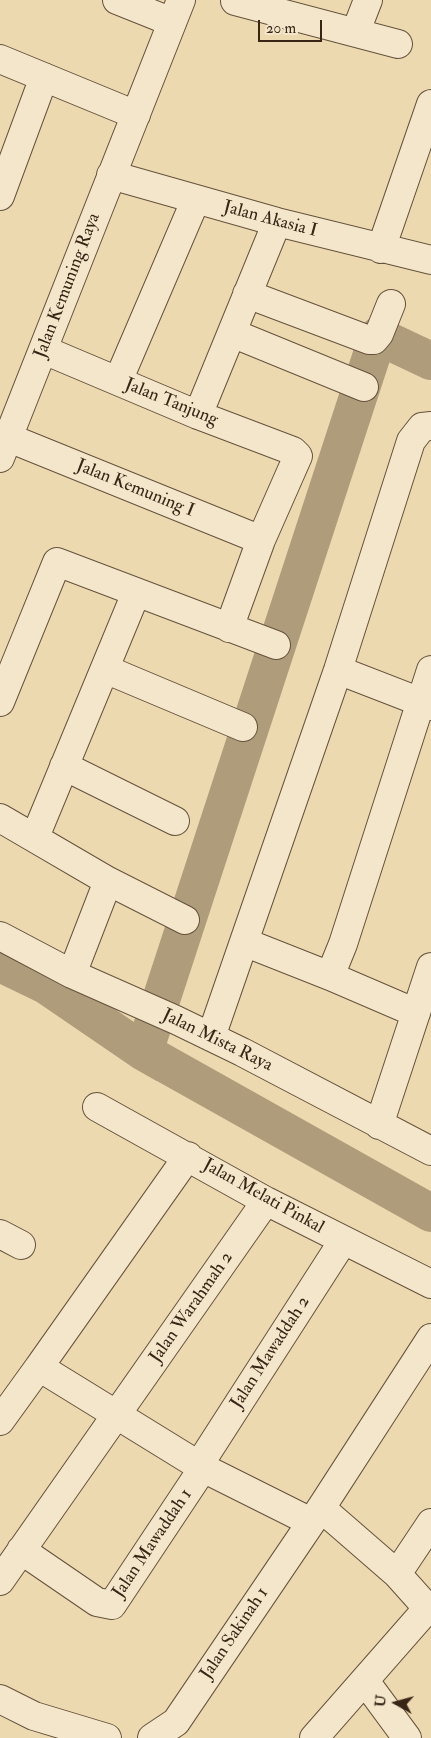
<!DOCTYPE html>
<html>
<head>
<meta charset="utf-8">
<style>
	body { margin:0 }
	#map { position:relative; width:431px; height:1738px; overflow:hidden; background:#edd9af; font-family:"IM FELL Double Pica",serif }
	canvas { display:block }
	.north { position:absolute; left:371px; top:1678px; width:50px; height:50px; -webkit-text-stroke:4px #f3e6cb; paint-order:stroke; rotate:277deg; font-size:14px; font-weight:700; line-height:20px; text-align:center; color:#382516 }
	.north::after { content:''; display:block; margin:auto; width:18px; height:22px; background:#382516; clip-path:polygon(50% 0,100% 100%,50% 72%,0 100%) }
	.scale { position:absolute; left:258px; top:20px; width:64px; height:22px; box-sizing:border-box; border:2px solid #382516; border-top:0; padding-left:6px; font-size:15px; line-height:18px; white-space:nowrap; color:#382516; -webkit-text-stroke:4px #f3e6cb; paint-order:stroke }
</style>
</head>
<body>
<div id="map">
<canvas width="431" height="1738"></canvas>
<div class="north">U</div>
<div class="scale">20 m</div>
</div>
<script>
const ctx = document.querySelector('canvas').getContext('2d');
ctx.lineJoin = 'round';
function stroke(path, color, width, dash) { ctx.strokeStyle = color; ctx.lineWidth = width; ctx.lineCap = dash ? 'butt' : 'round'; ctx.setLineDash(dash || []); ctx.stroke(path); }
function label(font, color, halo, rows, align = 'center') {
  ctx.font = font + ' "IM FELL Double Pica",serif'; ctx.lineWidth = 4.5; ctx.setLineDash([]); ctx.textBaseline = 'middle'; ctx.strokeStyle = halo; ctx.fillStyle = color; for (const [text, x, y, turn = 0] of rows) {
    ctx.save(); ctx.translate(x, y); ctx.rotate((+turn || 0) * Math.PI / 180); ctx.textAlign = isNaN(turn) ? turn : align; if (halo) ctx.strokeText(text, 0, 0); ctx.fillText(text, 0, 0); ctx.restore();
  }
}
stroke(new Path2D(`
	M 431,361 L 378,336 L 144,1052 L 431,1213
	M 0,963 L 46,985 L 144,1052 L 165,1064`), '#af9c7b', 38);
const minor = new Path2D(`
	M 117,0 L 172,22
	M 235,1 L 398,44
	M 356,31 L 368,0
	M 0,59 L 136,115
	M 111,175 L 277,222 L 431,260
	M 0,196 L 44,77
	M 381,249 L 431,104
	M 247,294 L 369,340 L 374,340 L 379,334 L 391,304
	M 232,333 L 364,387
	M 44,350 L 198,415 L 293,451 L 298,456 L 261,540 L 229,628
	M 118,381 L 196,199
	M 198,415 L 277,222
	M 9,438 L 261,540
	M 0,458 L 181,0
	M 105,669 L 243,727
	M 338,670 L 431,706
	M 0,702 L 57,562 L 276,645
	M 64,766 L 175,821
	M 0,818 L 108,881 L 185,920
	M 35,837 L 136,593
	M 0,936 L 72,974 L 176,1020 L 242,1052 L 431,1151
	M 244,942 L 330,976
	M 72,974 L 108,881
	M 416,1013 L 330,976 L 343,944 L 431,670
	M 211,1037 L 338,670 L 411,441 L 422,427 L 431,426
	M 97,1107 L 266,1201 L 431,1284
	M 379,1125 L 431,967
	M 0,1234 L 21,1245
	M 39,1367 L 188,1156
	M 0,1421 L 39,1367 L 203,1468 L 311,1522
	M 199,1465 L 343,1241
	M 321,1508 L 397,1574 L 431,1612
	M 21,1550 L 97,1602 L 112,1605 L 203,1468
	M 397,1574 L 431,1523
	M 0,1581 L 266,1201
	M 365,1681 L 407,1738
	M 0,1699 L 34,1716 L 107,1738
	M 152,1738 L 176,1722 L 321,1508 L 431,1338
	M 314,1738 L 428,1608`);
stroke(minor, '#65523c', 30);
stroke(minor, '#f3e6cb', 28);
label('18px', '#382516', '#f3e6cb', [
	["Jalan Akasia I",270,220,15],
	["Jalan Kemuning Raya",68,286,-69],
	["Jalan Tanjung",171,403,22],
	["Jalan Kemuning I",135,489,22],
	["Jalan Mista Raya",217,1041,26],
	["Jalan Melati Pinkal",263,1197,29],
	["Jalan Warahmah 2",192,1308,-55],
	["Jalan Mawaddah 2",271,1353,-57],
	["Jalan Mawaddah 1",153,1544,-56],
	["Jalan Sakinah 1",235,1634,-56]
]);
</script>
</body>
</html>
